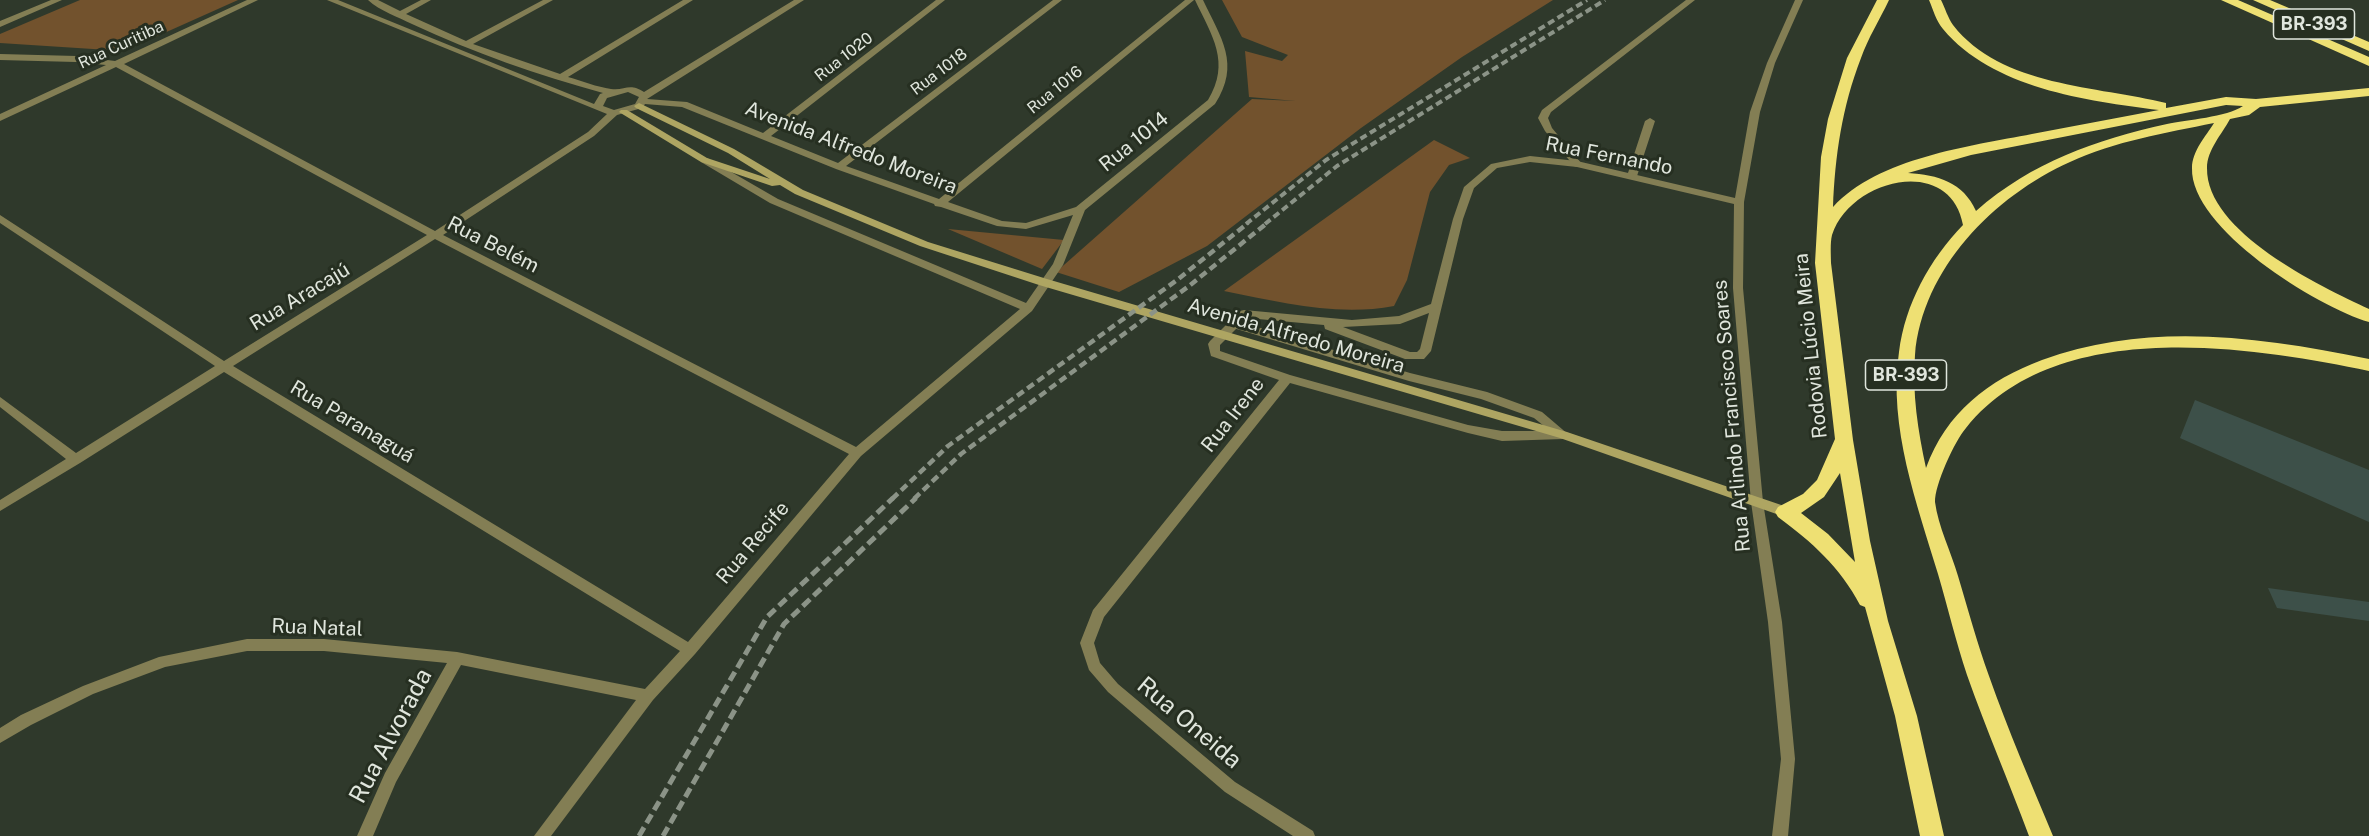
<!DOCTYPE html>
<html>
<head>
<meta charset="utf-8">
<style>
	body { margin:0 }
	canvas { display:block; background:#2f392b }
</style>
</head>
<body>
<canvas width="2369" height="836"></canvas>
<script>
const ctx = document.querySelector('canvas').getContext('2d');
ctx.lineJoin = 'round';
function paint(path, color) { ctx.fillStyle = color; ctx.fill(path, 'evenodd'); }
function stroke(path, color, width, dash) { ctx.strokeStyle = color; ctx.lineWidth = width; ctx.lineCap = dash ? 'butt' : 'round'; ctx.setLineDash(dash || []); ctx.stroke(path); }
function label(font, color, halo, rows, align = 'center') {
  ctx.font = font + ' "Public Sans",sans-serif'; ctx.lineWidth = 6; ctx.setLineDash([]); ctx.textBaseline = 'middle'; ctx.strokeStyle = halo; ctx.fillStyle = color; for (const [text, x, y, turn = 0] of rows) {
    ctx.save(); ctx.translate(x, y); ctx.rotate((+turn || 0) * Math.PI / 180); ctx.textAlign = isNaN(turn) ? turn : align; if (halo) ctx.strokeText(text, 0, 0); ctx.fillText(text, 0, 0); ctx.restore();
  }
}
paint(new Path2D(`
	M 80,0 L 238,0 L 124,51 L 0,43 L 0,34 Z
	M 1222,0 L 1553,0 L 1462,57 L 1361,128 L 1207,246 L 1119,292 L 1056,272 L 1252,99 L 1296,101 L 1249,97 L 1245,51 L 1282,61 L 1288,55 L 1242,37 Z
	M 1434,140 L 1470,158 L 1449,165 L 1430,192 L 1407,280 L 1394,306 C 1337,317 1280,302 1224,291 Z
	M 948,229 L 1064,240 L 1042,269 Z`), '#72522d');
paint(new Path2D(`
	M 2195,400 L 2369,470 L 2369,522 L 2180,438 Z
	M 2268,588 L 2369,602 L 2369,621 L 2277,608 Z`), '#3d5049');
paint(new Path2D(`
	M 1686,0 L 1695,0 L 1551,112 L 1548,118 L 1552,128 L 1582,164 L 1577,167 L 1574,166 L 1545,131 L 1538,118 L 1542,110 Z
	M 1650,118 L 1655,121 L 1637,176 L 1636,178 L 1628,178 L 1627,176 L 1645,121 Z
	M 1234,320 L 1410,373 L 1487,392 L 1542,412 L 1569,435 L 1567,438 L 1559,438 L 1534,418 L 1481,399 L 1409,381 L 1230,327 L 1228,324 Z`), '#837e54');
paint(new Path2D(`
	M 51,0 L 62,0 L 0,27 L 0,21 Z
	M 247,0 L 258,0 L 124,64 L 435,231 L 588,132 L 607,114 L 327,0 L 338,0 L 594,104 L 600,94 L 603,93 C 538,75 474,53 412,24 C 398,17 380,11 368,0 L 378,0 L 400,11 L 421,0 L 431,0 L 406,14 L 466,41 L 543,0 L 553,0 L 473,44 L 560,74 L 683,0 L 693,0 L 568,77 C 582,81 597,87 611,89 C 625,91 629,82 644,92 L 794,0 L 804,0 L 647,99 L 687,102 L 763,133 L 936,0 L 945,0 L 771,136 L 838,163 L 1053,0 L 1062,0 L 846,166 L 939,199 L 1185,0 L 1194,0 L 948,202 L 1002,221 L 1026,223 L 1076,207 L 1208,100 C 1231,62 1212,36 1195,0 L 1203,0 C 1221,38 1241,64 1215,104 L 1085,210 L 1063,265 L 1032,311 L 861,456 L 695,654 L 653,700 L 551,836 L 534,836 L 636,700 L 461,665 L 396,782 L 373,836 L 357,836 L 385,773 L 447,663 L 324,651 L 247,651 L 165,667 L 93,694 L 31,725 L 0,743 L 0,728 L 21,715 L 83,686 L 159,657 L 247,639 L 324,639 L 457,652 L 645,689 L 680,651 L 224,372 L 80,463 L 0,511 L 0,500 L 66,459 L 0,407 L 0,397 L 76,453 L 215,366 L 0,223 L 0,215 L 224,361 L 427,235 L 116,67 L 0,121 L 0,114 L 106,65 L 76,62 L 0,60 L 0,54 L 76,56 L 115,61 ZM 628,92 L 639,97 L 635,104 L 614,110 L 603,106 L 607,98 ZM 645,104 L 682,107 L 836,169 L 934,204 L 935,206 L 941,207 L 997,226 L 1026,229 L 1073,215 L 1053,264 L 1026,303 L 778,199 L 707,158 L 701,158 L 701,162 L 770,203 L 1020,309 L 856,447 L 443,235 L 594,136 L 617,115 L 642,108 ZM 435,239 L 849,454 L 688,642 L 233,366 Z
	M 1795,0 L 1803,0 L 1775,63 L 1760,112 L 1744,202 L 1743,288 L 1763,502 L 1782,622 L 1795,759 L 1788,836 L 1772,836 L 1781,759 L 1768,622 L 1751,502 L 1733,288 L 1734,204 L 1577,167 L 1530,162 L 1497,168 L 1474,188 L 1463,219 L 1431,351 L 1424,359 L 1405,359 L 1325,329 L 1324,325 L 1247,318 L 1220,345 L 1220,351 L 1290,375 L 1468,425 L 1502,431 L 1563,431 L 1569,435 L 1563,439 L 1502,441 L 1468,433 L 1290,383 L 1104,617 L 1094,643 L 1100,663 L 1118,684 L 1235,782 L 1313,831 L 1315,836 L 1293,836 L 1225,792 L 1108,692 L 1089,670 L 1080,643 L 1093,610 L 1279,380 L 1211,356 L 1208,344 L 1210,341 L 1240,311 L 1244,310 L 1352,320 L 1399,316 L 1431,304 L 1453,219 L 1464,187 L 1491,164 L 1530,156 L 1577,161 L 1735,198 L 1750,112 L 1767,63 ZM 1429,313 L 1420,349 L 1417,352 L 1410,352 L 1343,327 L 1400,324 Z`), '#837e54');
paint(new Path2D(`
	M 639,103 L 734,149 L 803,190 L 928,242 L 1047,279 L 1567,432 L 1790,508 L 1791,512 L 1790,516 L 1785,517 L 1560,438 L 1039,285 L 920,246 L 795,194 L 780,185 L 772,186 L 701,162 L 619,112 L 621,110 L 627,110 L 707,158 L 770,179 L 728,153 L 636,108 L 634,106 Z`), '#aea562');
paint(new Path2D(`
	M 1877,0 L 1889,0 C 1880,19 1868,38 1861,58 C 1842,107 1835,156 1833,207 C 1878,158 1970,146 2032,134 C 2074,126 2117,118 2159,110 C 2086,101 1992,88 1943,29 C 1936,21 1933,9 1929,0 L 1941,0 C 1945,8 1948,18 1953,25 C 2001,87 2098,86 2166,103 L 2166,108 L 2226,97 L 2256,99 L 2369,88 L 2369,96 L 2260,107 L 2249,115 L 2230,119 C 2222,134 2207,150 2207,168 C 2206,232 2320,286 2369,309 L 2369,322 C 2317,307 2190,228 2192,168 C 2192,151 2206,136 2214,123 C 2166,133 2115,141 2070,162 C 1994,196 1922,269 1915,355 C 1912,393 1918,431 1926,468 C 1946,413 1988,380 2042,360 C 2149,321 2260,337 2369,359 L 2369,371 C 2247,346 2056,316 1966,428 C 1955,440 1934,486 1935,502 C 1938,526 1951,552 1958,576 C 1968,609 1977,643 1989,676 C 2008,730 2031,783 2053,836 L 2029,836 C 2009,782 1986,729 1967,675 C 1956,642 1948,608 1938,574 C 1917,504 1888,427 1899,352 C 1905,304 1930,259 1963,225 C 1950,154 1850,179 1832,235 C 1830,243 1831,255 1831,263 L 1853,440 L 1870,541 L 1888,621 L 1917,716 L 1944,836 L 1920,836 L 1895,716 L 1865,607 L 1860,605 C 1840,567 1812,542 1778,517 L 1775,512 L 1778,507 L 1803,494 L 1817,480 L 1835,439 L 1815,263 L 1821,157 L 1828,119 L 1847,58 ZM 2226,105 L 2243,106 C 2227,117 2186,120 2167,124 C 2095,140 2032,162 1976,211 C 1963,182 1938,175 1908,173 L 1971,155 ZM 1840,473 L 1855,562 L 1828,534 L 1801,513 L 1824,497 Z
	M 2221,0 L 2238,0 L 2369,57 L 2369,66 Z
	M 2253,0 L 2270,0 L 2369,42 L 2369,51 Z`), '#eee073');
stroke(new Path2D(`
	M 1246,224 L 1326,160 L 1587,0
	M 1265,224 L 1337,166 L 1605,0`), '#8b9387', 4, [7, 4]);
stroke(new Path2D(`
	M 892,499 L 948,446 L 1177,280 L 1248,223
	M 914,499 L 961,454 L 1189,286 L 1267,223`), '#8b9387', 4.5, [8, 4.5]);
stroke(new Path2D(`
	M 639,836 L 767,617 L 893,498
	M 663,836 L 784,624 L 916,498`), '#8b9387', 5, [10, 5]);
label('16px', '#e0e6dd', '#262f21', [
	["Rua Curitiba",121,45,-25],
	["Rua 1020",844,57,-38],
	["Rua 1018",939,72,-37],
	["Rua 1016",1055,90,-39]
]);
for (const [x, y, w] of [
	[2314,24,81],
	[1906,375,81]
]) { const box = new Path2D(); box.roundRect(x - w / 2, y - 15, w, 30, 4.5); ctx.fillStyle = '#262f21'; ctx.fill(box); stroke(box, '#e0e6dd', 1.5); }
label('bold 18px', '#e0e6dd', null, [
	["BR-393",2314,24],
	["BR-393",1906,375]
]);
label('20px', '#e0e6dd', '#262f21', [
	["Rua 1014",1134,142,-39],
	["Avenida Alfredo Moreira",851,148,21],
	["Rua Fernando",1609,156,11],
	["Rua Belém",493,245,27],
	["Rua Aracajú",300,297,-31],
	["Avenida Alfredo Moreira",1296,336,16],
	["Rodovia Lúcio Meira",1811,346,-96],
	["Rua Irene",1233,415,-52],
	["Rua Arlindo Francisco Soares",1732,416,-95],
	["Rua Paranaguá",352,422,31],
	["Rua Recife",753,543,-50],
	["Rua Natal",317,628,2]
]);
label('24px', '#e0e6dd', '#262f21', [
	["Rua Oneida",1189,723,40],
	["Rua Alvorada",391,736,-62]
]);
</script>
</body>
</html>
